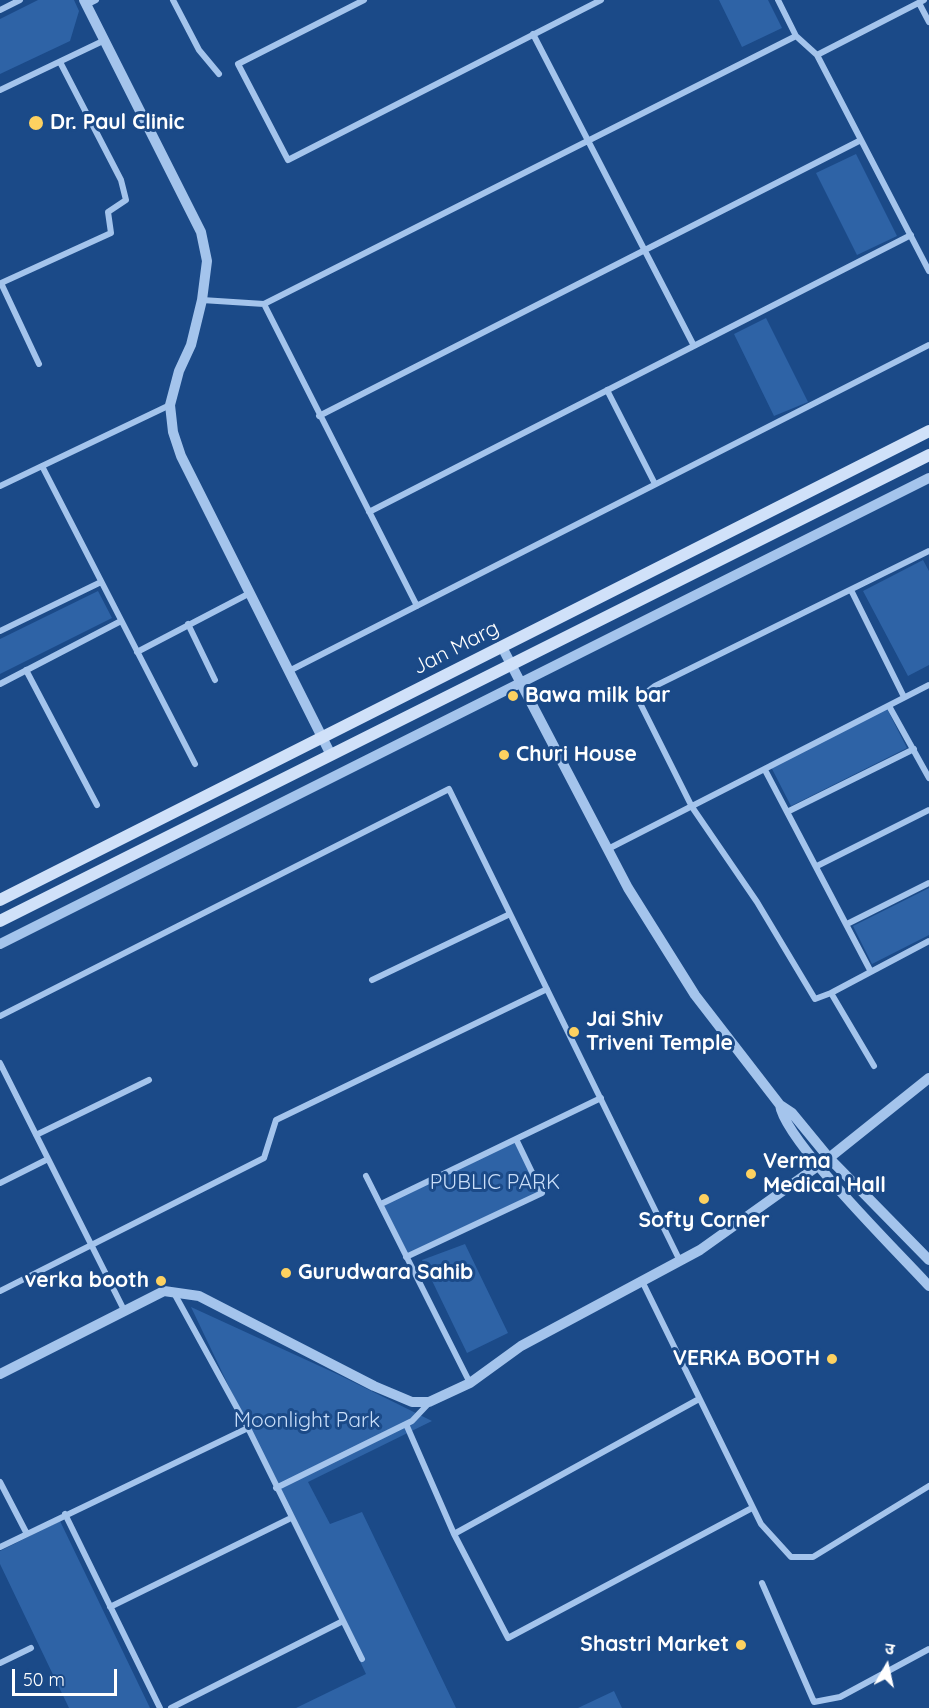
<!DOCTYPE html>
<html>
<head>
<meta charset="utf-8">
<style>
	body { margin:0 }
	#map { position:relative; width:929px; height:1708px; overflow:hidden; background:#1b4a88; font-family:Quicksand,"Noto Sans Devanagari",sans-serif }
	canvas { display:block }
	.north { position:absolute; left:857px; top:1636px; width:60px; height:60px; -webkit-text-stroke:4px #1b4a88; paint-order:stroke; rotate:9deg; font-size:16px; font-weight:700; line-height:24px; text-align:center; color:#fff }
	.north::after { content:''; display:block; margin:auto; width:21px; height:27px; background:#fff; clip-path:polygon(50% 0,100% 100%,50% 72%,0 100%) }
	.scale { position:absolute; left:12px; top:1669px; width:105px; height:27px; box-sizing:border-box; border:3px solid #fff; border-top:0; padding-left:8px; font-size:18px; line-height:21px; white-space:nowrap; color:#fff; -webkit-text-stroke:4px #1b4a88; paint-order:stroke }
</style>
</head>
<body>
<div id="map">
<canvas width="929" height="1708"></canvas>
<div class="north">उ</div>
<div class="scale">50 m</div>
</div>
<script>
const ctx = document.querySelector('canvas').getContext('2d');
ctx.lineJoin = 'round';
function paint(path, color) { ctx.fillStyle = color; ctx.fill(path, 'evenodd'); }
function stroke(path, color, width, dash) { ctx.strokeStyle = color; ctx.lineWidth = width; ctx.lineCap = dash ? 'butt' : 'round'; ctx.setLineDash(dash || []); ctx.stroke(path); }
function label(font, color, halo, rows, align = 'center') {
  ctx.font = font + ' Quicksand,sans-serif'; ctx.lineWidth = 6; ctx.setLineDash([]); ctx.textBaseline = 'middle'; ctx.strokeStyle = halo; ctx.fillStyle = color; for (const [text, x, y, turn = 0] of rows) {
    ctx.save(); ctx.translate(x, y); ctx.rotate((+turn || 0) * Math.PI / 180); ctx.textAlign = isNaN(turn) ? turn : align; if (halo) ctx.strokeText(text, 0, 0); ctx.fillText(text, 0, 0); ctx.restore();
  }
}
paint(new Path2D(`
	M 38,0 L 74,0 L 79,11 L 70,41 L 0,74 L 0,19 Z
	M 719,0 L 768,0 L 782,28 L 742,47 Z
	M 856,154 L 897,236 L 857,255 L 816,173 Z
	M 766,318 L 808,402 L 774,416 L 734,334 Z
	M 923,560 L 929,571 L 929,665 L 908,676 L 863,591 Z
	M 98,591 L 112,618 L 0,674 L 0,639 Z
	M 885,705 L 907,748 L 791,806 L 769,763 Z
	M 929,888 L 929,935 L 872,964 L 853,926 Z
	M 516,1139 L 542,1193 L 406,1257 L 381,1204 Z
	M 465,1244 L 508,1333 L 467,1353 L 422,1260 Z
	M 191,1307 L 337,1374 L 432,1421 L 308,1482 L 330,1524 L 362,1512 L 456,1708 L 296,1708 L 366,1674 Z
	M 60,1521 L 150,1708 L 69,1708 L 0,1564 L 0,1551 Z
	M 614,1691 L 622,1708 L 578,1708 Z`), '#2e63a6');
stroke(new Path2D(`
	M 173,0 L 199,50 L 219,74
	M 364,0 L 238,64 L 288,160 L 601,0
	M 778,0 L 796,36 L 817,55 L 924,0
	M 919,3 L 929,22
	M 86,5 L 96,0
	M 0,10 L 20,0
	M 533,34 L 694,346
	M 817,55 L 929,271
	M 0,90 L 105,40
	M 202,300 L 264,304 L 796,36
	M 264,304 L 417,606
	M 39,364 L 1,283 L 111,233 L 108,212 L 126,200 L 121,180 L 60,62
	M 607,390 L 655,484
	M 319,416 L 861,140
	M 42,466 L 195,764
	M 0,486 L 170,405
	M 369,512 L 911,235
	M 851,590 L 904,697
	M 188,624 L 215,680
	M 0,631 L 101,582
	M 137,652 L 250,593
	M 26,670 L 97,805
	M 289,671 L 929,345
	M 0,684 L 121,621
	M 889,706 L 929,778
	M 765,770 L 870,970
	M 789,811 L 914,749
	M 608,849 L 929,685
	M 817,866 L 929,810
	M 847,924 L 929,883
	M 372,980 L 510,914
	M 831,993 L 929,941
	M 0,1016 L 449,789 L 680,1261
	M 0,1063 L 124,1310
	M 874,1066 L 831,993 L 815,999 L 757,902 L 692,807 L 638,699 L 655,686 L 929,551
	M 36,1135 L 149,1080
	M 366,1176 L 470,1383
	M 0,1183 L 48,1159
	M 381,1204 L 601,1098
	M 406,1257 L 542,1193 L 516,1139
	M 642,1281 L 761,1524 L 791,1557 L 813,1557 L 929,1486
	M 0,1291 L 264,1158 L 276,1120 L 547,989
	M 174,1293 L 248,1428 L 362,1659
	M 406,1424 L 454,1534 L 508,1638 L 752,1508
	M 0,1482 L 27,1534
	M 276,1488 L 412,1421 L 429,1403
	M 65,1514 L 160,1708
	M 454,1534 L 699,1399
	M 0,1547 L 248,1428
	M 762,1583 L 814,1702 L 840,1697 L 929,1649
	M 110,1607 L 291,1518
	M 0,1663 L 31,1648
	M 171,1708 L 343,1621`), '#a4c4ec', 6);
stroke(new Path2D(`
	M 84,0 L 201,232 L 207,261 L 202,300 L 191,345 L 179,371 L 170,405 L 173,432 L 181,456 L 331,755
	M 502,647 L 628,888 L 695,995 L 780,1105 L 792,1113 L 829,1158 L 929,1260
	M 0,944 L 929,478
	M 780,1105 C 784,1140 900,1254 929,1286
	M 0,1374 L 164,1291 L 199,1296 L 374,1386 L 412,1402 L 429,1402 L 470,1383 L 521,1346 L 700,1250 L 829,1158 L 929,1078`), '#a4c4ec', 10);
stroke(new Path2D(`
	M 0,900 L 929,431
	M 0,921 L 929,455`), '#d0e1f9', 12);
for (const [x, y, r, color] of [
	[36,123,8,"#fdd160"],
	[513,696,6,"#fdd160"],
	[504,755,6,"#fdd160"],
	[574,1032,6,"#fdd160"],
	[751,1174,6,"#fdd160"],
	[704,1199,6,"#fdd160"],
	[286,1273,6,"#fdd160"],
	[161,1281,6,"#fdd160"],
	[832,1359,6,"#fdd160"],
	[741,1645,6,"#fdd160"]
]) { const dot = new Path2D(); dot.arc(x, y, r, 0, 2 * Math.PI); ctx.fillStyle = color; ctx.fill(dot); stroke(dot, '#1b4a88', 2); }
label('bold 21px', '#fff', '#1b4a88', [
	["Dr. Paul Clinic",50,123],
	["Bawa milk bar",525,696],
	["Churi House",516,755],
	["Jai Shiv",586,1020],
	["Triveni Temple",586,1044],
	["Verma",763,1162],
	["Medical Hall",763,1186],
	["Softy Corner",704,1221,"center"],
	["Gurudwara Sahib",298,1273],
	["verka booth",149,1281,"right"],
	["VERKA BOOTH",820,1359,"right"],
	["Shastri Market",729,1645,"right"]
], 'left');
label('21px', '#fff', '#1b4a88', [
	["Jan Marg",456,648,-27]
]);
label('21px', '#c9def9', '#1b4a88', [
	["PUBLIC PARK",495,1183],
	["Moonlight Park",307,1421]
]);
</script>
</body>
</html>
